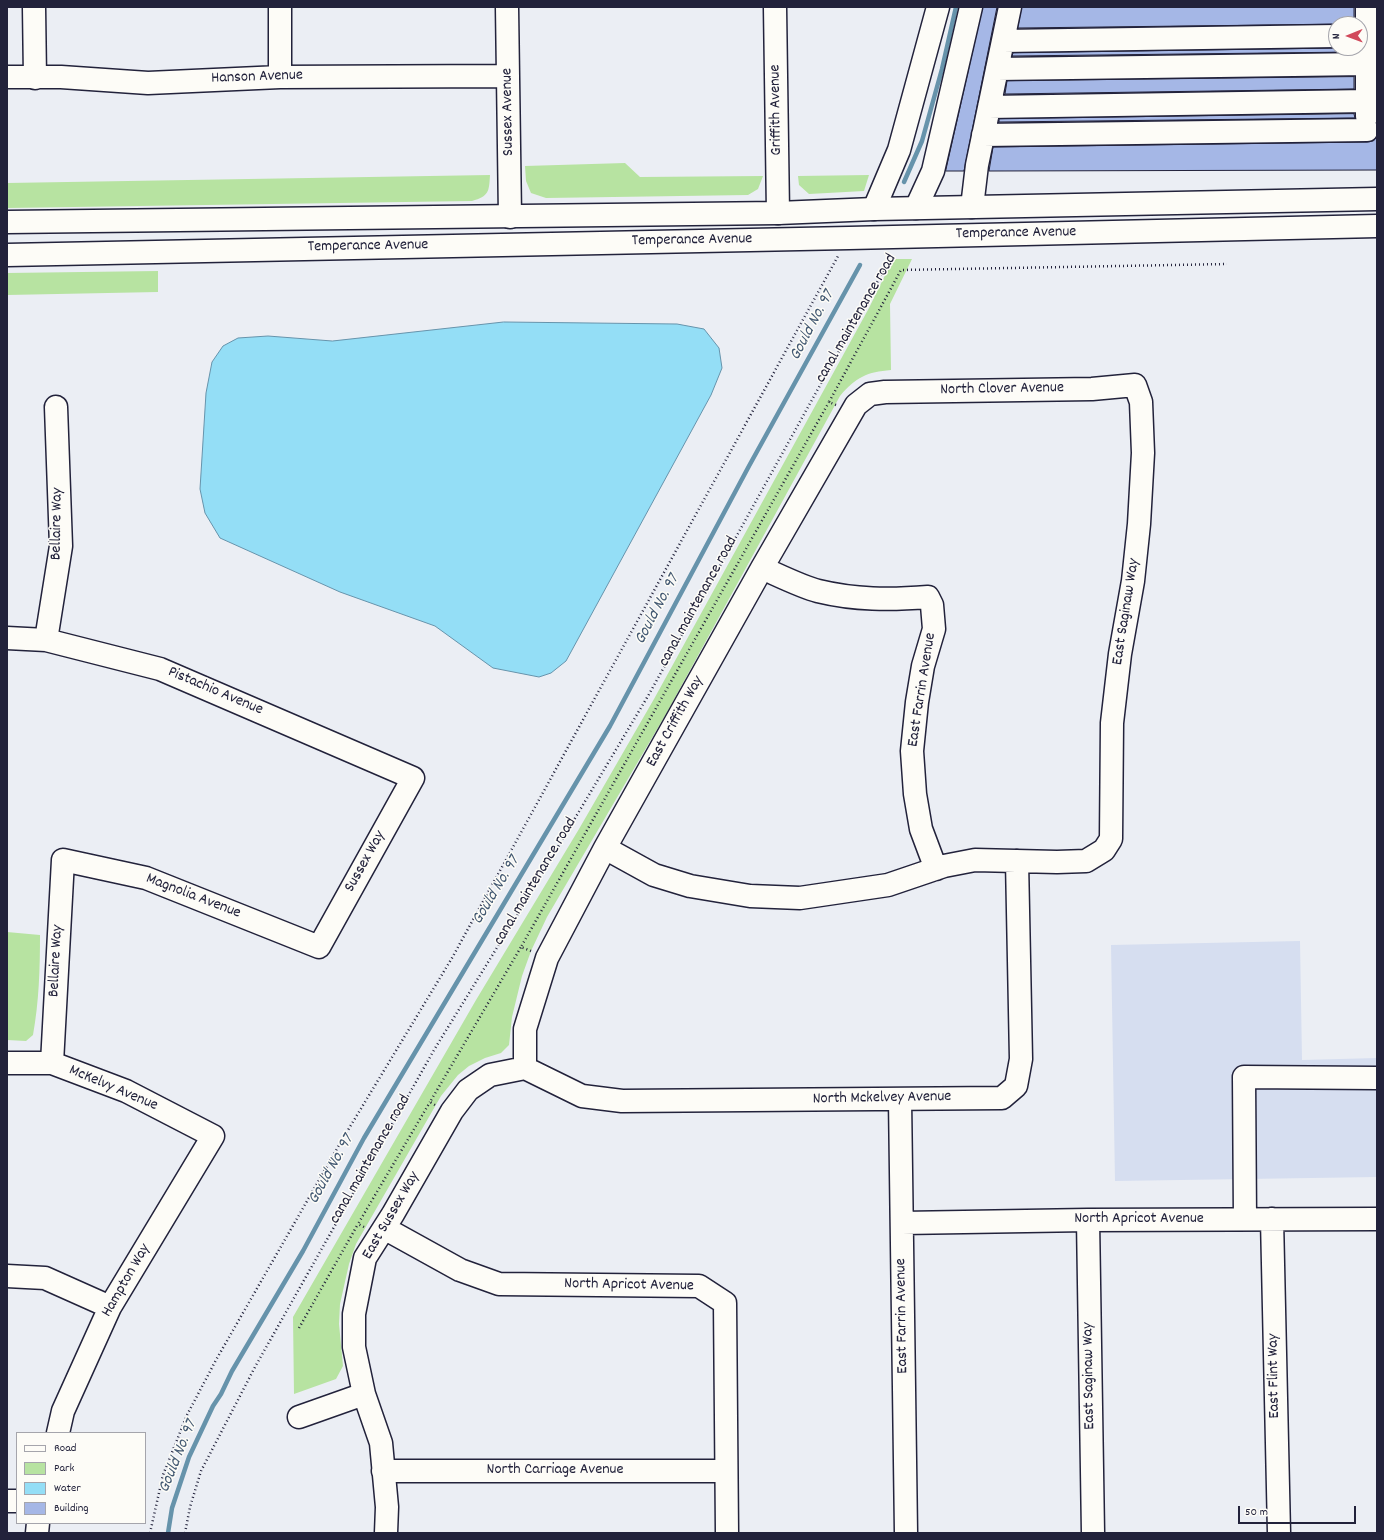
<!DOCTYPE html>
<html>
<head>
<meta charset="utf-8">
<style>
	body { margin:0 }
	#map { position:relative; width:1384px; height:1540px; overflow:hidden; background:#ebeef4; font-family:Dekko,sans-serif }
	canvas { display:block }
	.frame { position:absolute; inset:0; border:8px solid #22223b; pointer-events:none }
	.legend { position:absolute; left:16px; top:1432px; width:130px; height:92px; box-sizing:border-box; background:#fdfcf7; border:1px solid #a5a5ac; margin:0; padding:5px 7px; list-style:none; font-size:12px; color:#22223b }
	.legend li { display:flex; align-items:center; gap:8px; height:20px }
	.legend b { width:20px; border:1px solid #a5a5ac }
	.north { position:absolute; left:1328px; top:16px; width:40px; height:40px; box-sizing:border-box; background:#fdfcf7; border:1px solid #a5a5ac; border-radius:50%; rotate:269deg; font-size:11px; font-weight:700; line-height:16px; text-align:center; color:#22223b }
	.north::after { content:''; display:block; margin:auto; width:14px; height:18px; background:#d1495b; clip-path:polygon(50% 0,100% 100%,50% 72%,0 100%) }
	.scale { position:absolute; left:1238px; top:1506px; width:118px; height:18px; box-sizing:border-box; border:2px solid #22223b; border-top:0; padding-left:5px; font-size:12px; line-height:14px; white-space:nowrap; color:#22223b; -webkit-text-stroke:3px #fdfcf7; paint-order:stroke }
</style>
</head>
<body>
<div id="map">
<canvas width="1384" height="1540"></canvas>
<div class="frame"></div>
<ul class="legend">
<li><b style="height:5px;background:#fdfcf7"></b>Road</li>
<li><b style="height:11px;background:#b7e3a1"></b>Park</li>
<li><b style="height:11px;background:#94def6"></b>Water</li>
<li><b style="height:11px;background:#a5b7e6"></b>Building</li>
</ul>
<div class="north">N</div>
<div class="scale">50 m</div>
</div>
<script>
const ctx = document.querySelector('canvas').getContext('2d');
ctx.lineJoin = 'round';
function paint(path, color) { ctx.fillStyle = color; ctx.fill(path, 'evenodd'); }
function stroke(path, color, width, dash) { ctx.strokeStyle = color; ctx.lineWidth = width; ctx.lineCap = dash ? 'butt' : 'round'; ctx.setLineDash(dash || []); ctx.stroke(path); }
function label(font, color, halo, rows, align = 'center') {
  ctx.font = font + ' Dekko,sans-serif'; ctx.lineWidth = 3; ctx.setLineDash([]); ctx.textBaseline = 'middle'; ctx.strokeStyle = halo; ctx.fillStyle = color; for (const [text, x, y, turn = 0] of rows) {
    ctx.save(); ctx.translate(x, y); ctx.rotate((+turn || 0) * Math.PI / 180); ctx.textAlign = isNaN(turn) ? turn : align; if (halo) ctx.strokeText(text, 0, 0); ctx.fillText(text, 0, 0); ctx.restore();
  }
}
paint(new Path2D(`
	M 1300,941 L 1302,1060 L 1377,1058 L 1377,1177 L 1115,1181 L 1111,945 Z`), '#d6def0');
paint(new Path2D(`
	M 625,163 L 640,177 L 763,176 L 758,189 L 748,195 L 546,198 L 531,193 L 526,181 L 525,166 Z
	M 490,175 C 489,192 489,196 472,201 L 7,208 L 7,183 Z
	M 869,175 L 864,191 L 809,194 L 799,185 L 798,176 Z
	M 893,259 L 912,259 L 890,304 L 891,370 C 867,372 856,377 840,396 L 666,714 L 547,917 L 531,951 L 522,976 L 512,1017 L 509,1045 L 501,1053 L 485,1058 L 469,1066 L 458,1075 L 441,1096 L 356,1244 L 349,1264 L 340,1304 L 339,1324 L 343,1366 L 336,1379 L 294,1394 L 293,1317 L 476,1000 L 579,829 L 654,699 L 869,308 Z
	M 158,271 L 158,292 L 7,295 L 7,273 Z
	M 7,932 L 40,935 C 40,969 39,1002 33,1035 L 26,1041 L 7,1040 Z`), '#b7e3a1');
const water = new Path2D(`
	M 504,322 L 677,324 L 704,329 L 719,348 L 722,368 L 711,395 L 566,661 L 551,673 L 539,677 L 493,668 L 435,626 L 340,592 L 220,538 L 205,513 L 200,489 L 206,393 L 212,362 L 223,346 L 238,338 L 268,336 L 332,341 Z`);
paint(water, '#94def6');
stroke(water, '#6693ab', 1);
stroke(new Path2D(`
	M 904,182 L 922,141 L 942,69 L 956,7
	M 168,1533 L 172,1508 L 189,1457 L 213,1406 L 221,1394 L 232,1371 L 303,1251 L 364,1138 L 610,726 L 749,466 L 860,265`), '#6693ab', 4.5);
const building = new Path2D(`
	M 983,7 L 997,7 L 964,171 L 946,171 Z
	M 1022,7 L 1354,7 L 1354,24 L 1018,28 Z
	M 1338,48 L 1354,48 L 1354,52 L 1012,56 L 1013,53 Z
	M 1354,77 L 1354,89 L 1005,94 L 1007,81 Z
	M 1354,114 L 1355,118 L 999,122 L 999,119 Z
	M 1377,137 L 1377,170 L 989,171 L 993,147 L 1367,142 L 1373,141 Z`);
paint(building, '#a5b7e6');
stroke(building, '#22223b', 1);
const minor = new Path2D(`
	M 34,7 L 35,78
	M 280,7 L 280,77
	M 507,7 L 510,217
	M 775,7 L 778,213
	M 1367,7 L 1367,116
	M 1003,41 L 1336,36
	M 997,69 L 1367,64
	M 7,77 L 61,77 L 148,83 L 280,77 L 508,76
	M 989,107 L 1367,101
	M 983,135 L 1367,130
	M 972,207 L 977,165 L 1010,7
	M 916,208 L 933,171 L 971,7
	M 874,209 L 899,150 L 938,7
	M 762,568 C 778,575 802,587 818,591 C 855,600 890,600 928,597 L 932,605 L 934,629 L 923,666 L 917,702 L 912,751 L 915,794 L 921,829 L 936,869
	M 7,638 L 46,640 L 160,669 L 413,778 L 319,947 L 146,878 L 63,860 L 52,1063
	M 46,640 L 61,546 L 56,407
	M 7,1063 L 52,1063 L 126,1091 L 213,1136 L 110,1307 L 63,1411 L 58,1433
	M 525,1068 L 525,1029 L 547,958 L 605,848 L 762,568 L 856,405 L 870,394 L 885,392 L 1092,389 L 1135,385 L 1141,402 L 1143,453 L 1139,524 L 1133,581 L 1120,654 L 1112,723 L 1111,839 L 1104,850 L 1086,861 L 1057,862 L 975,860 L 944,866 L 888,885 L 800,898 L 750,896 L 690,886 L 654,875 L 605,848
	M 525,1068 L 582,1096 L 622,1101 L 1002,1098 L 1016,1086 L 1021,1059 L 1017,861
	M 900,1099 L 906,1533
	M 1245,1219 L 1244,1077 L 1377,1078
	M 1272,1219 L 1279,1533
	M 1088,1220 L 1093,1533
	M 902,1223 L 1088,1220 L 1377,1219
	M 384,1228 L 460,1270 L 499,1284 L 699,1286 L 725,1303 L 727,1533
	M 7,1276 L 45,1278 L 110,1307
	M 299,1417 L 364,1394
	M 383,1471 L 726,1471
	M 7,1501 L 17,1501
	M 37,1533 L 38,1523
	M 386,1533 L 387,1507 L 381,1443 L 364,1394 L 354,1347 L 354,1314 L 365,1258 L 393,1214 L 452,1111 L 468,1090 L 490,1075 L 525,1068`);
const major = new Path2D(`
	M 7,222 L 778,213 L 874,209 L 1377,199
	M 7,255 L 849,238 L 1377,226`);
stroke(minor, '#22223b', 25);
stroke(major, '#22223b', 25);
stroke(new Path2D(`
	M 836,405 L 829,402 L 901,270 L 1227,264
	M 531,951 L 521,947 L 829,402
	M 435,1105 L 430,1102 L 521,947
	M 364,1227 L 358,1224 L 430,1102
	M 299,1328 L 358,1224
	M 150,1533 L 163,1475 L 187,1415 L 216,1360 L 342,1140 L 452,958 L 838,256
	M 185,1533 L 190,1507 L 201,1471 L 255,1367 L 434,1050 L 522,907 L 648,696 L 880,277 L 894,256`), '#22223b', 2.5, [1, 3]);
stroke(minor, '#fdfcf7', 22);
stroke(major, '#fdfcf7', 22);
label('16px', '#22223b', '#fdfcf7', [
	["Hanson Avenue",257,78,-2],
	["Griffith Avenue",777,110,-91],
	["Sussex Avenue",509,112,-91],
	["Temperance Avenue",1016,234,-1],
	["Temperance Avenue",692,241,-1],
	["Temperance Avenue",368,247,-1],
	["canal maintenance road",857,319,-60],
	["North Clover Avenue",1002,390,-1],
	["Bellaire Way",58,524,-89],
	["canal maintenance road",699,602,-61],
	["East Saginaw Way",1127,612,-81],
	["East Farrin Avenue",923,690,-81],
	["Pistachio Avenue",215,692,23],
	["East Criffith Way",676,722,-61],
	["Sussex Way",366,862,-61],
	["canal maintenance road",536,882,-59],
	["Magnolia Avenue",193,897,21],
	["Bellaire Way",57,961,-87],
	["McKelvy Avenue",113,1089,23],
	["North Mckelvey Avenue",882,1099,-1],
	["canal maintenance road",371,1160,-60],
	["East Sussex Way",392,1216,-60],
	["North Apricot Avenue",1139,1220],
	["Hampton Way",127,1281,-60],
	["North Apricot Avenue",629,1286,1],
	["East Farrin Avenue",903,1316,-91],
	["East Saginaw Way",1090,1376,-91],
	["East Flint Way",1275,1376,-91],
	["North Carriage Avenue",555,1471]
]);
label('italic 17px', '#445a73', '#fdfcf7', [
	["Gould No. 97",813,326,-62],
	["Gould No. 97",658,610,-62],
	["Gould No. 97",497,891,-59],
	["Gould No. 97",332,1170,-61],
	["Gould No. 97",179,1457,-68]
]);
</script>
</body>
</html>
